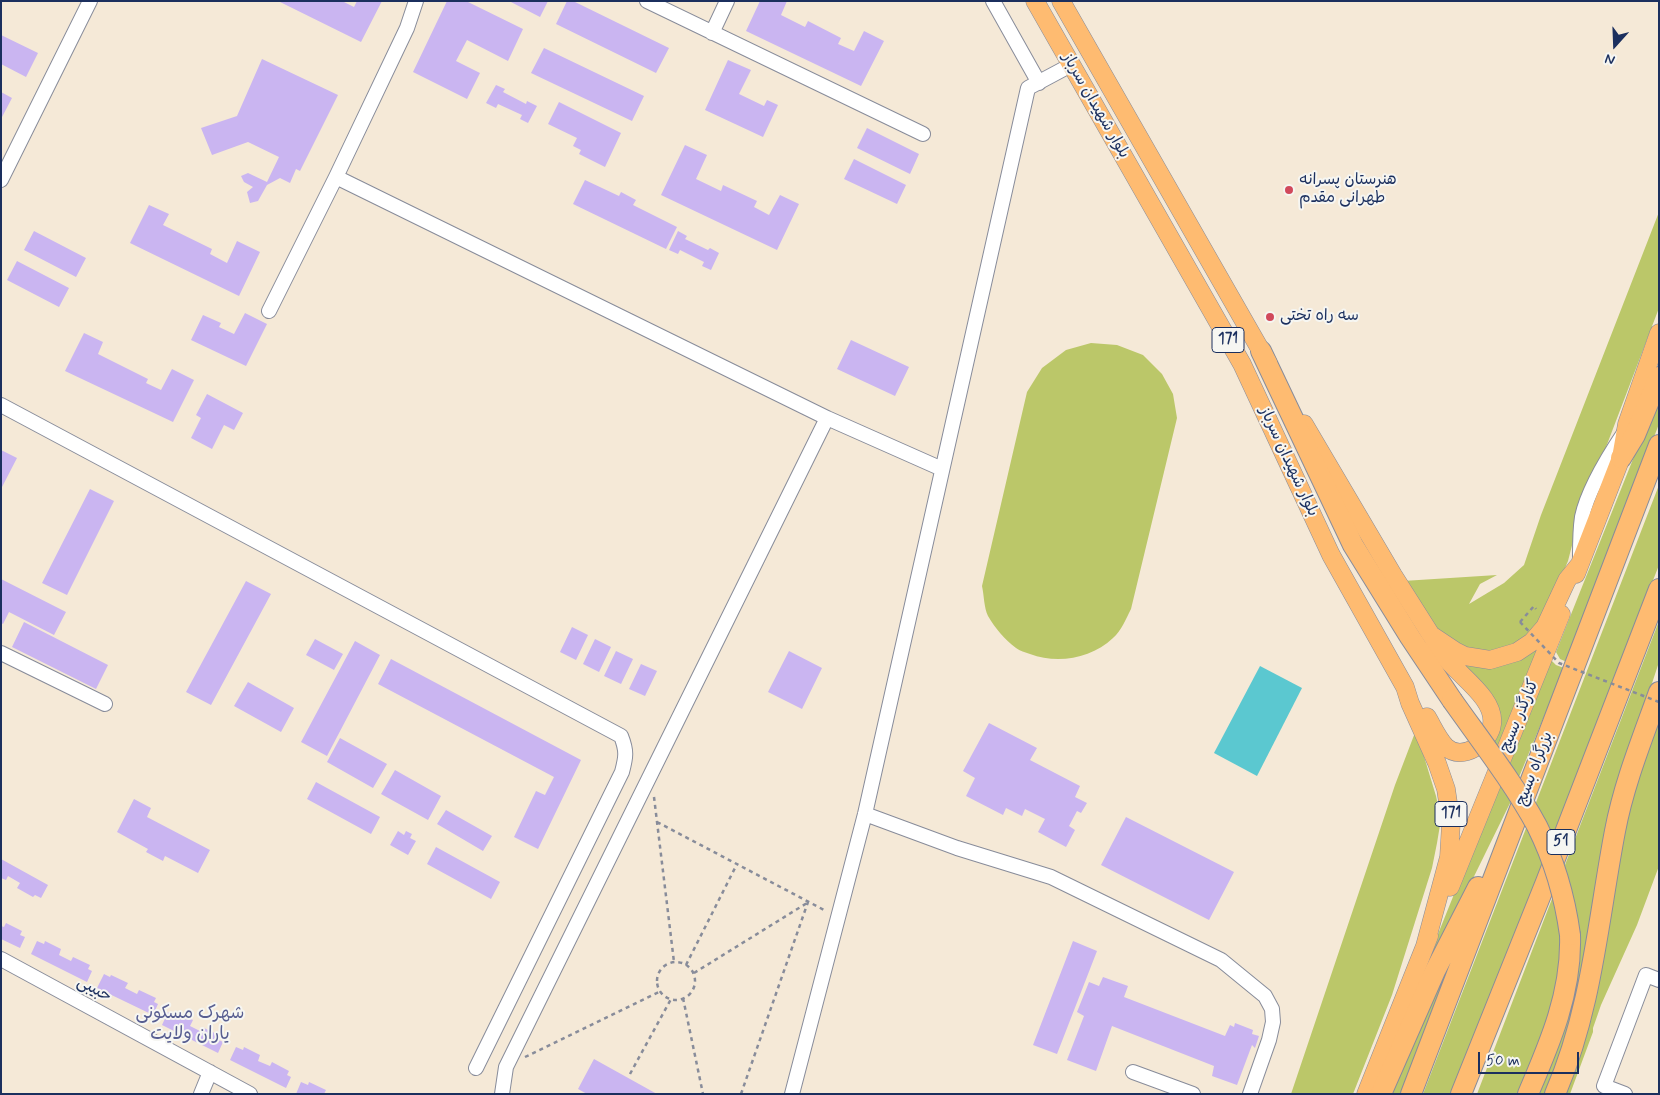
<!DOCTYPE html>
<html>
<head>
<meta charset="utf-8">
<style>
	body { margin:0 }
	#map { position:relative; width:1660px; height:1095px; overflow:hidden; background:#f5e9d7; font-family:Mynerve,sans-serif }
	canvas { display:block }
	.frame { position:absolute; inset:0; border:2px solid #1b2f5e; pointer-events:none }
	.north { position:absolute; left:1590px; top:20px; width:50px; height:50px; -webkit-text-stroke:4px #f6f6f2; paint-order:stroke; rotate:200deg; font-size:14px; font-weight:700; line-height:20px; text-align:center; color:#1b2f5e }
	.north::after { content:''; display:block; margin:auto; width:18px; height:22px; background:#1b2f5e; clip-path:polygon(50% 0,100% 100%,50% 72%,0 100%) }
	.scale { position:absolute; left:1478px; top:1052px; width:101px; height:22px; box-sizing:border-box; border:2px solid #1b2f5e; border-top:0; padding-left:6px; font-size:15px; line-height:18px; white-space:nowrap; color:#1b2f5e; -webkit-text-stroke:4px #f6f6f2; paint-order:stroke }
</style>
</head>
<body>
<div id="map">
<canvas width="1660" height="1095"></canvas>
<div class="frame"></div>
<div class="north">N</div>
<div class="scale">50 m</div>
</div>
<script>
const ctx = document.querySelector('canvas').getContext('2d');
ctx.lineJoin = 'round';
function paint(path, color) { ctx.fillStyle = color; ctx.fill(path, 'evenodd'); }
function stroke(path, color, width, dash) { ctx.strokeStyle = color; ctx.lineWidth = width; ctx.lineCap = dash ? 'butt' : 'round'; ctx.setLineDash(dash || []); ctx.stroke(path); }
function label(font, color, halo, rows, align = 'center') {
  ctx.font = font + ' Mynerve,"Playpen Sans Arabic",sans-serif'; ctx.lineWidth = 4; ctx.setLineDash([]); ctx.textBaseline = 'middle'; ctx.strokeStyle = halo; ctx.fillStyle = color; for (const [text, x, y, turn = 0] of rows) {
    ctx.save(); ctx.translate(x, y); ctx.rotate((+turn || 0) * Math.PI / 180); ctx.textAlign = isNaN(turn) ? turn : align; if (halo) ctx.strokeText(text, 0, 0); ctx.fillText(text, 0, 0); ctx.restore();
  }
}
paint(new Path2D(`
	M 1659,212 L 1659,308 L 1579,518 L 1568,561 L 1540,628 L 1507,651 L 1474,653 L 1437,633 L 1403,581 L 1497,575 L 1480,584 L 1469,604 L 1504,583 L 1524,565 L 1541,515 Z
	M 1091,343 L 1117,345 L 1143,355 L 1162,374 L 1173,394 L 1177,418 L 1131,609 C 1126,619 1121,631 1113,638 C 1091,659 1057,664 1030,654 C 1025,652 1020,651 1016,648 C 1005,640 995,628 988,616 C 984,608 984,595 982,586 L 1027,392 L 1042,368 L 1066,350 Z
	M 1659,394 L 1659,424 L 1567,662 L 1560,659 L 1556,652 Z
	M 1659,485 L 1659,565 L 1453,1094 L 1423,1094 Z
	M 1659,621 L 1659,662 L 1636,732 L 1587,968 L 1548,1094 L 1536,1094 L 1559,1040 L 1563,870 Z
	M 1536,643 L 1542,650 L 1498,752 L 1492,744 L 1497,736 L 1455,657 Z
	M 1549,658 L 1556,665 L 1564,668 L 1517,782 L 1506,765 Z
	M 1659,718 L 1659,866 L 1637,925 L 1601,1005 L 1593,1028 L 1593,1032 L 1570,1094 L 1563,1094 L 1631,798 Z
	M 1416,730 L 1436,796 L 1441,819 L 1437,843 L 1432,868 L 1392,995 L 1353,1094 L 1291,1094 L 1395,785 Z
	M 1500,780 L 1512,799 L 1403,1021 Z
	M 1555,891 L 1564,941 L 1555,1005 L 1520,1094 L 1477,1094 Z
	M 1455,956 L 1400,1094 L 1387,1094 L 1436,981 Z`), '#bbc769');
paint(new Path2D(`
	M 1260,666 L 1302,688 L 1257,776 L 1214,753 Z`), '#5bc8d0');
paint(new Path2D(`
	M 278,1 L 342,1 L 354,7 L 357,1 L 382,1 L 361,42 Z
	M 447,1 L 466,1 L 523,29 L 508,61 L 467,40 L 456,61 L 480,73 L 467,99 L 413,72 Z
	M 509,1 L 548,1 L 540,17 Z
	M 567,1 L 573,1 L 669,48 L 656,73 L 556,24 Z
	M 760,1 L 787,1 L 781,15 L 805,27 L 808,21 L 841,38 L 838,44 L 854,51 L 864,31 L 884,41 L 861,86 L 746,31 Z
	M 1,35 L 38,53 L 26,77 L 1,64 Z
	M 544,48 L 644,96 L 632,121 L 531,73 Z
	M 262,59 L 338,95 L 300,171 L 296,169 L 290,183 L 280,178 L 267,185 L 258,201 L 250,203 L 247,192 L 253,187 L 244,182 L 241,176 L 248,173 L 267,182 L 279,157 L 248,142 L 212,155 L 201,128 L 237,116 Z
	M 728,60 L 751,70 L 739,94 L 764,106 L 767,100 L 778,105 L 763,137 L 705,110 Z
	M 496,85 L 505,89 L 503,92 L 526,104 L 527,101 L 537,106 L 528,123 L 520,119 L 522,115 L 498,104 L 496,108 L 486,103 Z
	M 1,92 L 12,98 L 1,119 Z
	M 559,102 L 621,133 L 605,167 L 579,154 L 581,150 L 573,146 L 577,138 L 548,124 Z
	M 867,128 L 919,154 L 910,174 L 857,148 Z
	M 685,145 L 707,155 L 696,179 L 721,191 L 723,185 L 757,201 L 754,207 L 769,215 L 780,195 L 799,204 L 777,250 L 661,195 Z
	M 854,159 L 906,185 L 897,204 L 844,179 Z
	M 585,180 L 619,196 L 621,192 L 636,200 L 633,205 L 677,227 L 666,249 L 573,204 Z
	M 149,205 L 169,214 L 163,225 L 212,249 L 210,254 L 227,263 L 237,241 L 260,252 L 239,296 L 130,243 Z
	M 34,231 L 86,258 L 76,277 L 24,250 Z
	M 678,231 L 687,236 L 685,239 L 708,250 L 710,248 L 719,253 L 711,270 L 702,266 L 704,262 L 680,250 L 678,254 L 669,250 Z
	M 17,261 L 69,288 L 59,307 L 7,280 Z
	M 245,313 L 267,324 L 246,366 L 191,340 L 203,315 L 221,323 L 219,327 L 234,334 Z
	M 84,333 L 103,342 L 98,354 L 148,379 L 146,383 L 161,390 L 172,369 L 194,380 L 173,422 L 65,371 Z
	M 851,340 L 909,367 L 895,396 L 837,369 Z
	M 207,394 L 243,413 L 234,430 L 224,425 L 212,449 L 191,438 L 201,418 L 196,415 Z
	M 1,450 L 17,458 L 1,489 Z
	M 90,489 L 114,501 L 67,595 L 42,583 Z
	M 1,579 L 66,612 L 54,635 L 9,612 L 3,624 L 1,623 Z
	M 246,581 L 271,594 L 211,705 L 186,692 Z
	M 24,622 L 108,665 L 96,689 L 12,647 Z
	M 572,627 L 588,635 L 576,660 L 560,652 Z
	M 315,639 L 343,654 L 334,670 L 306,655 Z
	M 595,639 L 611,647 L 599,672 L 583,664 Z
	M 355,641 L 380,655 L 327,756 L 301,742 Z
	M 616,651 L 633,659 L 621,684 L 604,676 Z
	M 789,651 L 822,668 L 802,709 L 768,692 Z
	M 391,659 L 581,760 L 538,849 L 514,837 L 536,791 L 545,795 L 554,777 L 378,684 Z
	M 641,664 L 657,671 L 645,696 L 629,689 Z
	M 248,682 L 294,708 L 281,732 L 234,706 Z
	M 989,723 L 1037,748 L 1030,760 L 1080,786 L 1075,797 L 1087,803 L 1081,813 L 1077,811 L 1069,826 L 1075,830 L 1066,847 L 1038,832 L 1045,819 L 1025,809 L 1022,816 L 1006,808 L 1003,815 L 966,796 L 975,778 L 963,771 Z
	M 340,738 L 387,764 L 373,788 L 327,762 Z
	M 395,770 L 441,796 L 428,820 L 381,794 Z
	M 316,782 L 380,817 L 371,834 L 307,799 Z
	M 134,799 L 151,808 L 147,817 L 210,850 L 198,873 L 165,856 L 163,861 L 146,852 L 148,849 L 117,832 Z
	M 446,810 L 492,836 L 483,851 L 437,824 Z
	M 1126,817 L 1234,872 L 1209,920 L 1101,865 Z
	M 398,831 L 404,835 L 406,831 L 412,834 L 410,838 L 416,841 L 408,855 L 390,845 Z
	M 436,847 L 500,882 L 491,899 L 427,864 Z
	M 1,859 L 48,885 L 41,898 L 35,895 L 33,897 L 17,888 L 20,883 L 8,876 L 6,880 L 1,878 Z
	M 6,923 L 22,931 L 20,935 L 25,937 L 20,948 L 1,939 L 1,926 L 4,927 Z
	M 37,941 L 44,944 L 45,941 L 61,949 L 59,955 L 71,961 L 73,957 L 90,965 L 88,969 L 92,971 L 87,982 L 31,954 Z
	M 1073,941 L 1097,951 L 1057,1054 L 1033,1045 Z
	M 104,974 L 110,977 L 111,975 L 128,983 L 125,988 L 137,994 L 139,990 L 156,998 L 154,1002 L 158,1004 L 153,1015 L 97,988 Z
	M 1103,977 L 1128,986 L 1124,997 L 1225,1036 L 1230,1025 L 1234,1027 L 1235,1023 L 1253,1030 L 1252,1034 L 1259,1036 L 1255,1048 L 1252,1045 L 1237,1085 L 1212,1076 L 1214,1066 L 1112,1026 L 1096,1071 L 1067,1060 L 1084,1016 L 1077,1012 L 1089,982 L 1099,986 Z
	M 168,1012 L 175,1015 L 176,1012 L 193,1020 L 190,1026 L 202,1032 L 204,1028 L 221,1036 L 219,1040 L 223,1042 L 218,1053 L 162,1025 Z
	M 236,1047 L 243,1050 L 244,1047 L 260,1055 L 258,1061 L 270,1066 L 272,1062 L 289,1071 L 287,1075 L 291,1077 L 286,1088 L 230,1060 Z
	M 594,1059 L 657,1094 L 587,1094 L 578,1089 Z
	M 301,1082 L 308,1085 L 309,1082 L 326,1090 L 324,1094 L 296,1094 Z`), '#cab5f1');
const minor = new Path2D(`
	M 647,1 L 923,134
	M 993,1 L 1039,83
	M 712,33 L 727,1
	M 336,177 L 827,418 L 942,469
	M 1,180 L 90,1
	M 269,311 L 336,177 L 407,28 L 416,1
	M 1,405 L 621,736 C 627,751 626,757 622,772 L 476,1068
	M 1580,556 C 1580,544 1580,530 1582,517 C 1588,489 1608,457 1624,433
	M 1,653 L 105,704
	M 865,814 L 957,848 L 1051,877 L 1221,960 L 1265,996 L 1272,1009 L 1273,1022 L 1269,1040 L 1250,1094
	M 1,959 L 250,1094
	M 1133,1072 L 1193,1094
	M 201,1094 L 210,1072
	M 502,1094 L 506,1067 L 827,418
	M 792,1094 L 865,814 L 1028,88 L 1071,65
	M 1625,1094 L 1604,1086 L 1646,975 L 1659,980`);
const major = new Path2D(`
	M 1035,1 L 1242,364 L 1331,555 L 1405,687 L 1410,703 L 1437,763 L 1446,789 L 1451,823 L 1449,857 L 1425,946
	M 1061,1 L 1268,363
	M 1304,424 L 1393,575 L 1431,635 L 1455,651 L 1465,656 L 1490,660 L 1517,652 L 1532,642 L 1545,627 L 1567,580 L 1580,564
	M 1576,574 L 1621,458 L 1627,424 L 1659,333
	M 1427,717 C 1433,727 1438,739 1446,747 C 1462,762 1490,743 1492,724 C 1496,694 1447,670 1434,641
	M 1450,887 L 1561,614
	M 1366,1094 L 1429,936`);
const highway = new Path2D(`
	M 1261,351 L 1353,545 L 1410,637 L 1452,700
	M 1621,458 L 1635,435 L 1659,377
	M 1381,1094 L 1435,971 L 1478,887
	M 1411,1094 L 1659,445
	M 1461,1094 L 1546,882 L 1659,589
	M 1528,1094 C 1550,1043 1572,992 1570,935
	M 1555,1094 C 1592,1009 1598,920 1615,831 C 1624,783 1643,737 1659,692`);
stroke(minor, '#888c9a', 16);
stroke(major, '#888c9a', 19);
stroke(highway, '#888c9a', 22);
stroke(new Path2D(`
	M 1520,622 L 1534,606 L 1536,609
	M 654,797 L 674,962
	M 657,822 L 826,911
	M657 981a19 19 0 1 1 38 0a19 19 0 1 1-38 0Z
	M 686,965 L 737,864
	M 694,973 L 807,903
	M 683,998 L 703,1094
	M 525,1057 L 661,991
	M 630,1074 L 671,999
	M 741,1094 L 808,902`), '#888c9a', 2.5, [4, 4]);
stroke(minor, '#fff', 14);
stroke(major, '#febb71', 18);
stroke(highway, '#febb71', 20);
const highwayBridge = new Path2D(`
	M 1452,700 C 1481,741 1513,782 1537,826 C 1554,860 1565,898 1570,935`);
stroke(highwayBridge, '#888c9a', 22, []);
stroke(new Path2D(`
	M 1520,622 L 1559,663 L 1659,702`), '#888c9a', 2.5, [4, 4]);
stroke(highwayBridge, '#febb71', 20);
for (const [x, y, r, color] of [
	[1289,190,5,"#d1495b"],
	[1270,317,5,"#d1495b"]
]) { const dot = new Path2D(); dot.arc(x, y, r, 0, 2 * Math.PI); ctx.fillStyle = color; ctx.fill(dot); stroke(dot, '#f6f6f2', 2); }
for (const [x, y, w] of [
	[1228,340,32],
	[1451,814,32],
	[1561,842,28]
]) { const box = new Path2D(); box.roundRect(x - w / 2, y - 12.5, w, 25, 4); ctx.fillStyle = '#f6f6f2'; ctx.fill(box); stroke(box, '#1b2f5e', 1); }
label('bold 15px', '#1b2f5e', null, [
	["171",1228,340],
	["171",1451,814],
	["51",1561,842]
]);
label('16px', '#1b2f5e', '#f6f6f2', [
	["بلوار شهیدان سرباز",1095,106,60],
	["بلوار شهیدان سرباز",1288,462,65],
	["کنارگذر بسیج",1520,716,-67],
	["بزرگراه بسیج",1535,769,-69],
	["حبیبی",94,990,28]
]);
label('16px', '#1b2f5e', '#f6f6f2', [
	["هنرستان پسرانه",1299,181],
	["طهرانی مقدم",1299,199],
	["سه راه تختی",1280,317]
], 'left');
label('18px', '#585e91', '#f6f6f2', [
	["شهرک مسکونی",190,1014],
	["یاران ولایت",190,1035]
]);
</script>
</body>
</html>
